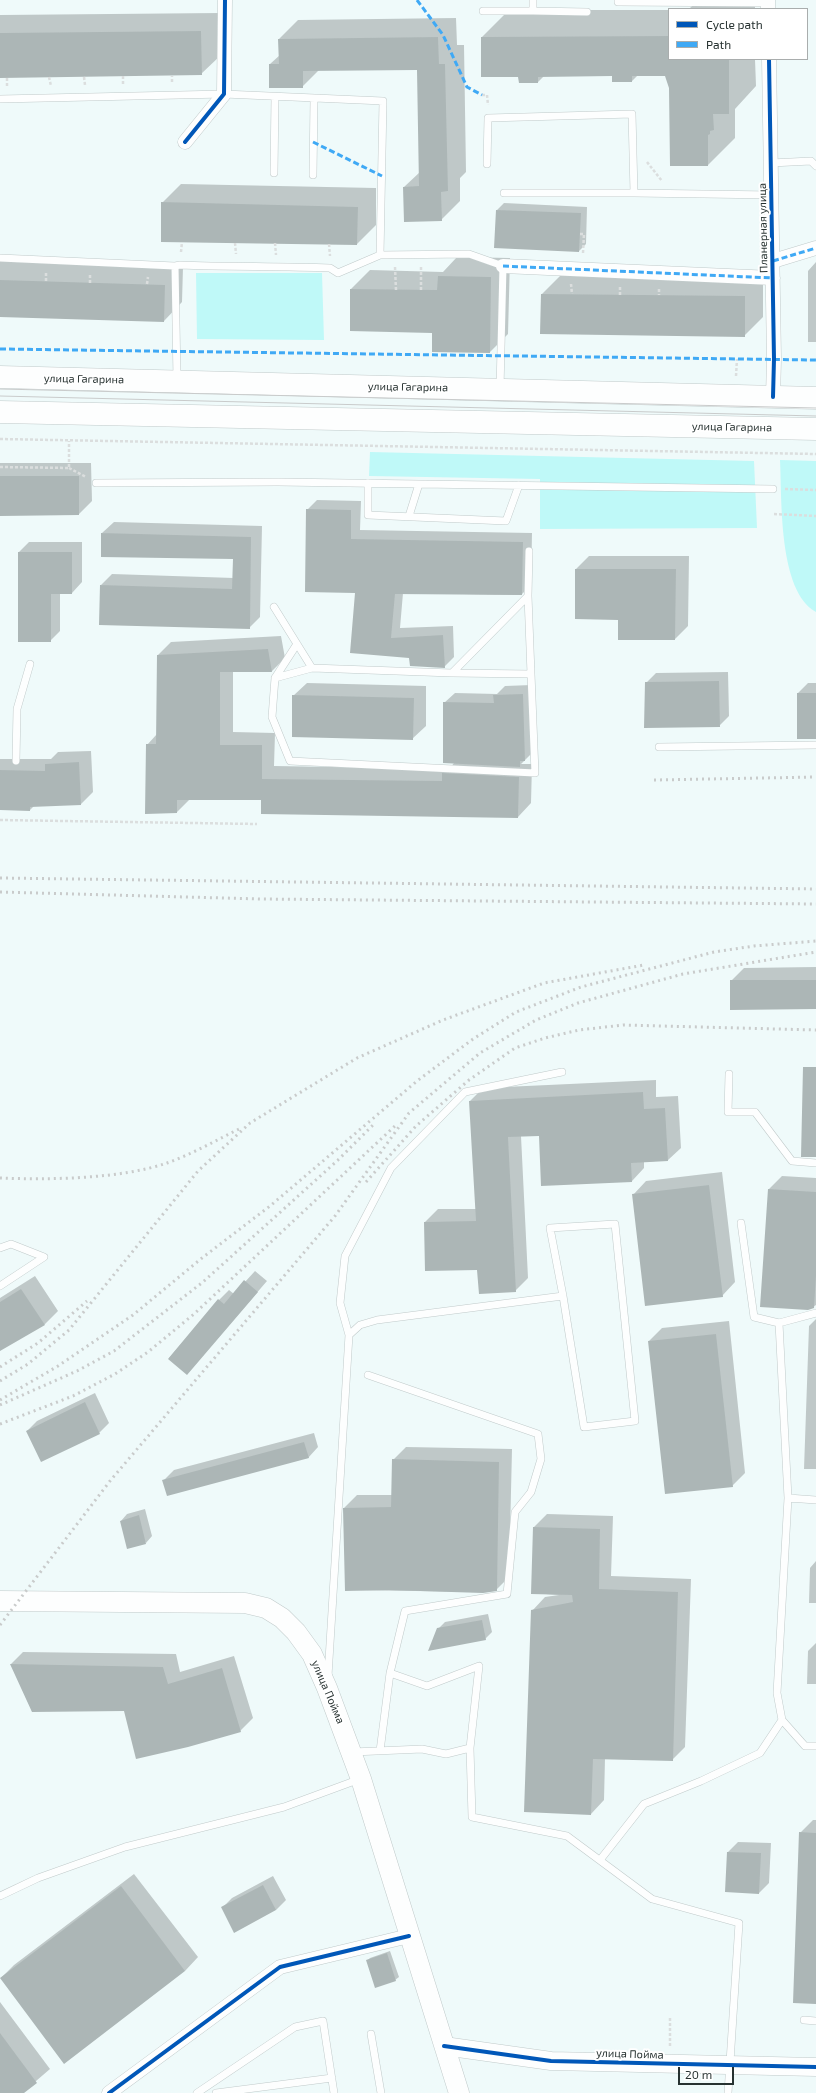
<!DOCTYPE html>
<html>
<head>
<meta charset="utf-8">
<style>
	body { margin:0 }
	#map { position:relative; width:816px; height:2093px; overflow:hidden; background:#effafa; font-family:"Exo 2",sans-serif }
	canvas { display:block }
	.legend { position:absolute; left:668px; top:8px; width:140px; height:52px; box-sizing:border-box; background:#fff; border:1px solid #a9adad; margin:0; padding:5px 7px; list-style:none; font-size:12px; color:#273231 }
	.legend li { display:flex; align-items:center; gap:8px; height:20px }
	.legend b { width:20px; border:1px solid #a9adad }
	.scale { position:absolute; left:678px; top:2067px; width:56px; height:18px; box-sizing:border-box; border:2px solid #273231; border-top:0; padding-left:5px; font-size:12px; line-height:14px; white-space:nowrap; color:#273231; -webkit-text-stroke:3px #fff; paint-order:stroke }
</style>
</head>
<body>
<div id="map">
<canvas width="816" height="2093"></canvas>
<ul class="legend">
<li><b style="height:5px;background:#0057b8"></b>Cycle path</li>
<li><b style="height:5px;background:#3fa9f5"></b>Path</li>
</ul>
<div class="scale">20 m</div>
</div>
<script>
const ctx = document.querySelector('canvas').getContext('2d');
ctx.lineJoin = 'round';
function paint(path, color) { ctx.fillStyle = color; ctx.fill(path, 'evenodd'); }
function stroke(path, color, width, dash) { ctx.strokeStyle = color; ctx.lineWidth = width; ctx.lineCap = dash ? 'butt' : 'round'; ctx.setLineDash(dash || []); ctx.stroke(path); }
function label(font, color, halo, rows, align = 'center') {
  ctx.font = font + ' "Exo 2",sans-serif'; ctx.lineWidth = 4; ctx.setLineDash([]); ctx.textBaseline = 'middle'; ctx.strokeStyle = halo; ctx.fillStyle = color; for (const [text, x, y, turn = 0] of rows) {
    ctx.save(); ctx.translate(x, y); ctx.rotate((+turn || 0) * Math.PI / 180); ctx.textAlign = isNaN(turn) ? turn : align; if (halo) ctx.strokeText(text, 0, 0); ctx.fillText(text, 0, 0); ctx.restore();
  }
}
paint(new Path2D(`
	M 196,273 L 322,273 L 324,340 L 197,339 Z
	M 370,452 L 754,461 L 757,528 L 540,529 L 540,479 L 369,476 Z
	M 780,460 L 816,461 L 816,612 C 778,591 782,499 780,460 Z`), '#bff9f8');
paint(new Path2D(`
	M 696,2 L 755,2 L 755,9 L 689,9 Z
	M 509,10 L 669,10 L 669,59 L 755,59 L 756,86 L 735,109 L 735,138 L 708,165 L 671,165 L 670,88 L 666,75 L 638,75 L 632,81 L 613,75 L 544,76 L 538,82 L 520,82 L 519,76 L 482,76 L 482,37 Z
	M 220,13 L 220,56 L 201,74 L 0,77 L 0,15 Z
	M 456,18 L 457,45 L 464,45 L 466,172 L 460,178 L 460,201 L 441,220 L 404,187 L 420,172 L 418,69 L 319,70 L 302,87 L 270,64 L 280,55 L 279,39 L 298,20 Z
	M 181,184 L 376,188 L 376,225 L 357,244 L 162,241 L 162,203 Z
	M 504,203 L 587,207 L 586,244 L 579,251 L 497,210 Z
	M 457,257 L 510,258 L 508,334 L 490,352 L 433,332 L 351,289 L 370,270 L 443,272 Z
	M 0,261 L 183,267 L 182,302 L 164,321 L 0,316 Z
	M 816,262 L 816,342 L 808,342 L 808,271 Z
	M 561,275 L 763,278 L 763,317 L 744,336 L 541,333 L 542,294 Z
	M 0,463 L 91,463 L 92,501 L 79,514 L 0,515 Z
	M 317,500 L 361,501 L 360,530 L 532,533 L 531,585 L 521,595 L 403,593 L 400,628 L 453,626 L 454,657 L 444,667 L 410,657 L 351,652 L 356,592 L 307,510 Z
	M 114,522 L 262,526 L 260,617 L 249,628 L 101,585 L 112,574 L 234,578 L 234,558 L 102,533 Z
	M 29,542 L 82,542 L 82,582 L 72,593 L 60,593 L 60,631 L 50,641 L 19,552 Z
	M 589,556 L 689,556 L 688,626 L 675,639 L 619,639 L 619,619 L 576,569 Z
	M 281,636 L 285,658 L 272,671 L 233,671 L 233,732 L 275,733 L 274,766 L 449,769 L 454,763 L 444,703 L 455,693 L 497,694 L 505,686 L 532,685 L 535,750 L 521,764 L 532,764 L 531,803 L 518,817 L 262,813 L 262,799 L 190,799 L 177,812 L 147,745 L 157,734 L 158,655 L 171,642 Z
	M 728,672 L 729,716 L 719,726 L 646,683 L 656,673 Z
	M 307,683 L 426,686 L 426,726 L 412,739 L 293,696 Z
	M 808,683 L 816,683 L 816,738 L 798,693 Z
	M 91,751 L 93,792 L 81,804 L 34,806 L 30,810 L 0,809 L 0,759 L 51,759 L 58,752 Z
	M 816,967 L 816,1008 L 731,981 L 744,968 Z
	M 656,1080 L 656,1097 L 678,1096 L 681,1148 L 668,1160 L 644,1162 L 644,1168 L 632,1181 L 540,1135 L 521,1136 L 528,1278 L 515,1291 L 478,1269 L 425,1222 L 438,1209 L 476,1209 L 470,1101 L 483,1088 Z
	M 722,1172 L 735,1282 L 722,1296 L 633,1195 L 646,1181 Z
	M 782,1176 L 816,1178 L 816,1305 L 813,1307 L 761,1306 L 769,1189 Z
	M 255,1271 L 267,1281 L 187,1374 L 169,1358 L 219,1300 L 229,1290 L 234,1294 Z
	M 35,1276 L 58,1311 L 45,1324 L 0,1350 L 0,1298 Z
	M 816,1319 L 816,1469 L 804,1469 L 809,1326 Z
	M 729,1321 L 745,1473 L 732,1486 L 649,1341 L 662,1328 Z
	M 95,1393 L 109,1423 L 99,1433 L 27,1431 L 37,1421 Z
	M 314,1433 L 318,1447 L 308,1458 L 164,1480 L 174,1470 Z
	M 406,1447 L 512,1449 L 509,1577 L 496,1590 L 483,1592 L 346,1590 L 344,1508 L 357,1495 L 392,1495 L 393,1460 Z
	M 145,1509 L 152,1536 L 146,1543 L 121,1521 L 127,1514 Z
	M 547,1514 L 613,1516 L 611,1576 L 691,1579 L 685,1747 L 672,1760 L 605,1758 L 604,1800 L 591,1814 L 532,1611 L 545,1597 L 559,1595 L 532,1593 L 534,1527 Z
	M 816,1561 L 816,1603 L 809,1603 L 810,1568 Z
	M 488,1614 L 492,1632 L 485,1639 L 438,1629 L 445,1622 Z
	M 816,1643 L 816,1684 L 807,1684 L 808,1651 Z
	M 23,1652 L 176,1654 L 180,1672 L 234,1656 L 253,1718 L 240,1731 L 124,1710 L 32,1711 L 11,1664 Z
	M 813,1820 L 816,1820 L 816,2003 L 800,1833 Z
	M 738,1842 L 771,1843 L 769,1883 L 759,1893 L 726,1891 L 728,1852 Z
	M 134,1874 L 198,1957 L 185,1971 L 1,1978 L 14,1965 Z
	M 273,1876 L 286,1900 L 276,1910 L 222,1908 L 232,1898 Z
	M 390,1951 L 399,1977 L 395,1980 L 367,1961 L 370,1958 Z
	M 0,2002 L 50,2069 L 22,2093 L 0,2093 Z`), '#0003');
paint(new Path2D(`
	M 201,31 L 202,75 L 0,78 L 0,33 Z
	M 669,36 L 669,59 L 729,59 L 729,114 L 713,114 L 714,130 L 710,131 L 710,134 L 708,135 L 708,166 L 670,166 L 669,88 L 665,76 L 632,76 L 632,82 L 612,82 L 612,76 L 538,77 L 538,83 L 519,83 L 518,77 L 481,77 L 481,37 Z
	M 438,37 L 439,64 L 445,64 L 448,191 L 441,192 L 442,221 L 404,222 L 403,187 L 419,186 L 417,70 L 303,71 L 303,88 L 269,88 L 269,64 L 279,64 L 278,39 Z
	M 161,202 L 358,207 L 357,245 L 161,242 Z
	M 496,210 L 581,213 L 579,252 L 494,248 Z
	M 438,276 L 491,277 L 490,353 L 432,352 L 432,333 L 350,331 L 350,289 L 437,290 Z
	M 0,280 L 165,285 L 164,322 L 0,317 Z
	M 541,294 L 745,296 L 745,337 L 540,334 Z
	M 0,476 L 79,476 L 79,515 L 0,516 Z
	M 306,509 L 351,510 L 351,539 L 523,542 L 522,595 L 395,594 L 391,638 L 443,635 L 445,668 L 410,666 L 409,658 L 350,653 L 355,593 L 305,592 Z
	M 101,533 L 251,537 L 250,629 L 99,625 L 100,585 L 232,589 L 233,559 L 101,557 Z
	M 18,552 L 72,552 L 72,594 L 51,594 L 51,642 L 18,642 Z
	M 575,569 L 676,569 L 675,640 L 618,640 L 618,620 L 575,619 Z
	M 268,649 L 272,672 L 220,672 L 220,745 L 262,745 L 262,779 L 442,781 L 442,773 L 519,777 L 518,818 L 261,814 L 261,800 L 177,800 L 177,813 L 145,814 L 146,744 L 156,744 L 157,655 Z
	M 719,681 L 720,727 L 644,728 L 645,682 Z
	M 797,693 L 816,693 L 816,739 L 797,739 Z
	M 523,694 L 525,761 L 520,761 L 520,767 L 443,763 L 443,702 L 494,703 L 493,695 Z
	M 292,695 L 414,698 L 413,740 L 292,737 Z
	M 79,762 L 81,805 L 30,807 L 30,811 L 0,810 L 0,770 L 45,771 L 45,764 Z
	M 730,980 L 816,980 L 816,1009 L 730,1010 Z
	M 803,1067 L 816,1067 L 816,1157 L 801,1157 Z
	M 643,1092 L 644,1109 L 665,1108 L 668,1161 L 631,1163 L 632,1182 L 541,1186 L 539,1136 L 508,1137 L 516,1292 L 479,1294 L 477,1270 L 425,1271 L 424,1222 L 476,1221 L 469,1101 Z
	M 709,1185 L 723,1297 L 645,1306 L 632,1194 Z
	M 768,1189 L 816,1192 L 816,1276 L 814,1308 L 808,1310 L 760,1307 Z
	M 244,1280 L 258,1292 L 187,1375 L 168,1359 L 218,1299 L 224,1304 Z
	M 21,1289 L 45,1325 L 0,1351 L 0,1302 Z
	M 716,1334 L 733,1487 L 665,1494 L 648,1341 Z
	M 85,1402 L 100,1434 L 41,1462 L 26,1431 Z
	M 304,1442 L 309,1458 L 167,1496 L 162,1480 Z
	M 392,1459 L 499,1462 L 497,1591 L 483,1593 L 389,1590 L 345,1591 L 343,1508 L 391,1507 Z
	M 139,1515 L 146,1544 L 127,1549 L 120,1521 Z
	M 533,1527 L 600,1529 L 599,1589 L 678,1592 L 673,1761 L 593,1759 L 591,1815 L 524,1812 L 531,1610 L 573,1602 L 572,1595 L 531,1594 Z
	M 482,1620 L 486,1640 L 428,1651 L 437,1628 Z
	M 10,1664 L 163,1667 L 168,1684 L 222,1668 L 241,1732 L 188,1747 L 136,1759 L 124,1711 L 32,1712 Z
	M 799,1832 L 816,1833 L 816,2004 L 793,2003 Z
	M 727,1852 L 761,1853 L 759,1894 L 725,1892 Z
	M 263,1885 L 276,1910 L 234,1933 L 221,1907 Z
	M 121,1886 L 185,1971 L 64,2064 L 0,1978 Z
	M 387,1953 L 396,1981 L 375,1988 L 366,1960 Z
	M 0,2033 L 37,2083 L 24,2093 L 0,2093 Z`), '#acb6b6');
const service = new Path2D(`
	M 533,0 L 533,11 L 587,12
	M 618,0 L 618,2 L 768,3
	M 483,11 L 533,11
	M 0,99 L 224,94 L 383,101 L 380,255
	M 771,163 L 811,161 L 816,166
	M 487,164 L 488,118 L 632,114 L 634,193 L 504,193
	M 274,173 L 275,97
	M 313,175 L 314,99
	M 634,193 L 772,195
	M 0,258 L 175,266
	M 177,379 L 175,266 L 180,265 C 230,267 280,266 330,268 L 338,273 L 380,255 L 469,254 L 503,266 L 500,389
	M 96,483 L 278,482 L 773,489
	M 368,483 L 368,515 L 506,521 L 519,485
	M 409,516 L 419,484
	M 528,596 L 531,674
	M 274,607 L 312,668 L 452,673 L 528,596 L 529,551
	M 297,644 L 275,678 L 272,717 L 290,761 L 535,773 L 531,674 L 452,673
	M 275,678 L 312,668
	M 659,747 L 816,745
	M 16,761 L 17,709 L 30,664
	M 729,1074 L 728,1112 L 755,1112 L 792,1161 L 816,1163
	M 741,1223 L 754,1317 L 779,1323 L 816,1313
	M 0,1248 L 11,1244 L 44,1257 L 0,1286
	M 779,1323 L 788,1498 L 777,1693 L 782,1720 L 805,1746 L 816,1746
	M 349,1335 L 340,1303 L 345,1256 L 391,1168 L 465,1092 L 562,1072
	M 368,1375 L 538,1434 L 541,1459 L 531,1492 L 515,1512 L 507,1594 L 405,1611 L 390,1673
	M 788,1498 L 816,1500
	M 328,1676 L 349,1335 L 360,1325 L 377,1320 L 563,1296 L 550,1228 L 615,1224 L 635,1421 L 584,1427 L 563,1296
	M 380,1751 L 390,1673 L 427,1686 L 479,1666 L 470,1748 L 472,1817 L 567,1836 L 652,1899 L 739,1923 L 728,2093
	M 353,1752 L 422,1749 L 446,1754 L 470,1748
	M 600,1860 L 644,1804 L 701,1781 L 760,1753 L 782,1720
	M 0,1896 L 38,1878 L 125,1847 L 284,1807 L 360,1779
	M 804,2020 L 816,2021
	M 371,2034 L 381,2093
	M 197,2093 L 295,2027 L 323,2021 L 334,2093
	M 216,2093 L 332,2078`);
const minor = new Path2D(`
	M 768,0 L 768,9
	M 769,59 L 774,359 L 773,397
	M 185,142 L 224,94 L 225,0
	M 773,261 L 816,248
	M 503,266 L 773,278
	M 109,2093 L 280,1967 L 409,1936`);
const tertiary = new Path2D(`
	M 444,2046 L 551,2061 L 816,2067`);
const secondary = new Path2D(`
	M 0,1601 L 245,1603 L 266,1608 L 282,1618 L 296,1632 L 312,1654 L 327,1688 L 361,1779 L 459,2093`);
const primary = new Path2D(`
	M 0,377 L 816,398
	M 0,412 L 816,429`);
stroke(service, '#c0caca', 8);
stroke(minor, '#c0caca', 15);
stroke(tertiary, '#c0caca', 19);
stroke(secondary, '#c0caca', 21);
stroke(primary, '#c0caca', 23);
stroke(new Path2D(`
	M 123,76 L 123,85
	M 49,77 L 51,86
	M 84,77 L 85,85
	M 172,82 L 172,76
	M 7,86 L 7,78
	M 482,95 L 487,95 L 488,105
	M 647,162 L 662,181
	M 580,234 L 584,234 L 583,253
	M 235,243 L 236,254
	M 275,243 L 276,255
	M 329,244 L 330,256
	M 181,252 L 182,242
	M 395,267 L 396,290
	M 90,275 L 90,283
	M 46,281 L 46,273
	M 147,284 L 148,277
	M 571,284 L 572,294
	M 620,287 L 620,295
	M 659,289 L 659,295
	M 421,290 L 421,267
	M 736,376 L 737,359
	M 0,439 L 816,454
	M 0,467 L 69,468 L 69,441
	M 69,468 L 86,477
	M 785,489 L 816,490
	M 774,514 L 816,516
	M 0,820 L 257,824
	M 670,2018 L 670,2047`), '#dbdede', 2.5, [3, 2]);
stroke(service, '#fdfefe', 7);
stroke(minor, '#fdfefe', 14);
stroke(tertiary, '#fdfefe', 18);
stroke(secondary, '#fdfefe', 20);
stroke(primary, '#fdfefe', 22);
stroke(new Path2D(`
	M 0,389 L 816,408
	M 0,396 L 816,416`), '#c9cbcb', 1);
stroke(new Path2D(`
	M 654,780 L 816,777
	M 0,878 L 816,889
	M 0,892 L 261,899 L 816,904
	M 0,1178 C 50,1180 120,1179 167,1163 C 192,1154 215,1141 239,1129
	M 366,1182 L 416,1126 L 469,1080 L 515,1048 L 545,1038 L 579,1030 L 623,1025 L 816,1030
	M 0,1367 L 38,1343 L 87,1301
	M 0,1381 L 28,1364 L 69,1330 L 198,1171 L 250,1123 L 357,1058 L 443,1020 L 544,983 L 644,965
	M 0,1400 L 58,1366 L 133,1315 L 202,1258 L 270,1206 L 417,1081 L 473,1039 L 516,1012 L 581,987 L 714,952 L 754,946 L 816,941
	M 0,1405 L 77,1371 L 114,1351 L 203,1282 L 338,1160 L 374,1124
	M 0,1424 L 73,1396 L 115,1374 L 148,1352 L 194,1314 L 396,1125
	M 0,1625 L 110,1481 L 335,1216 L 409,1113 L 480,1053 L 536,1020 L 578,1003 L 683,974 L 816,952`), '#c9cbcb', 3, [2, 4]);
stroke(new Path2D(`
	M 417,0 L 443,35 L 467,87 L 482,95
	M 313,142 L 382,176
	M 773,261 L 816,248
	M 503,266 L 773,278
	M 0,349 L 816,360`), '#3fa9f5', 3, [6, 3]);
stroke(new Path2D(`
	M 769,59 L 774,359 L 773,397
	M 185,142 L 224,94 L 225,0
	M 444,2046 L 551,2061 L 816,2067
	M 109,2093 L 280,1967 L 409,1936`), '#0057b8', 4);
label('11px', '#273231', '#fff', [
	["Планерная улица",763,228,-91],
	["улица Гагарина",84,379,1],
	["улица Гагарина",408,387,1],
	["улица Гагарина",732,427,1],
	["улица Пойма",328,1692,67],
	["улица Пойма",630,2054,2]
]);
</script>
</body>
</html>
